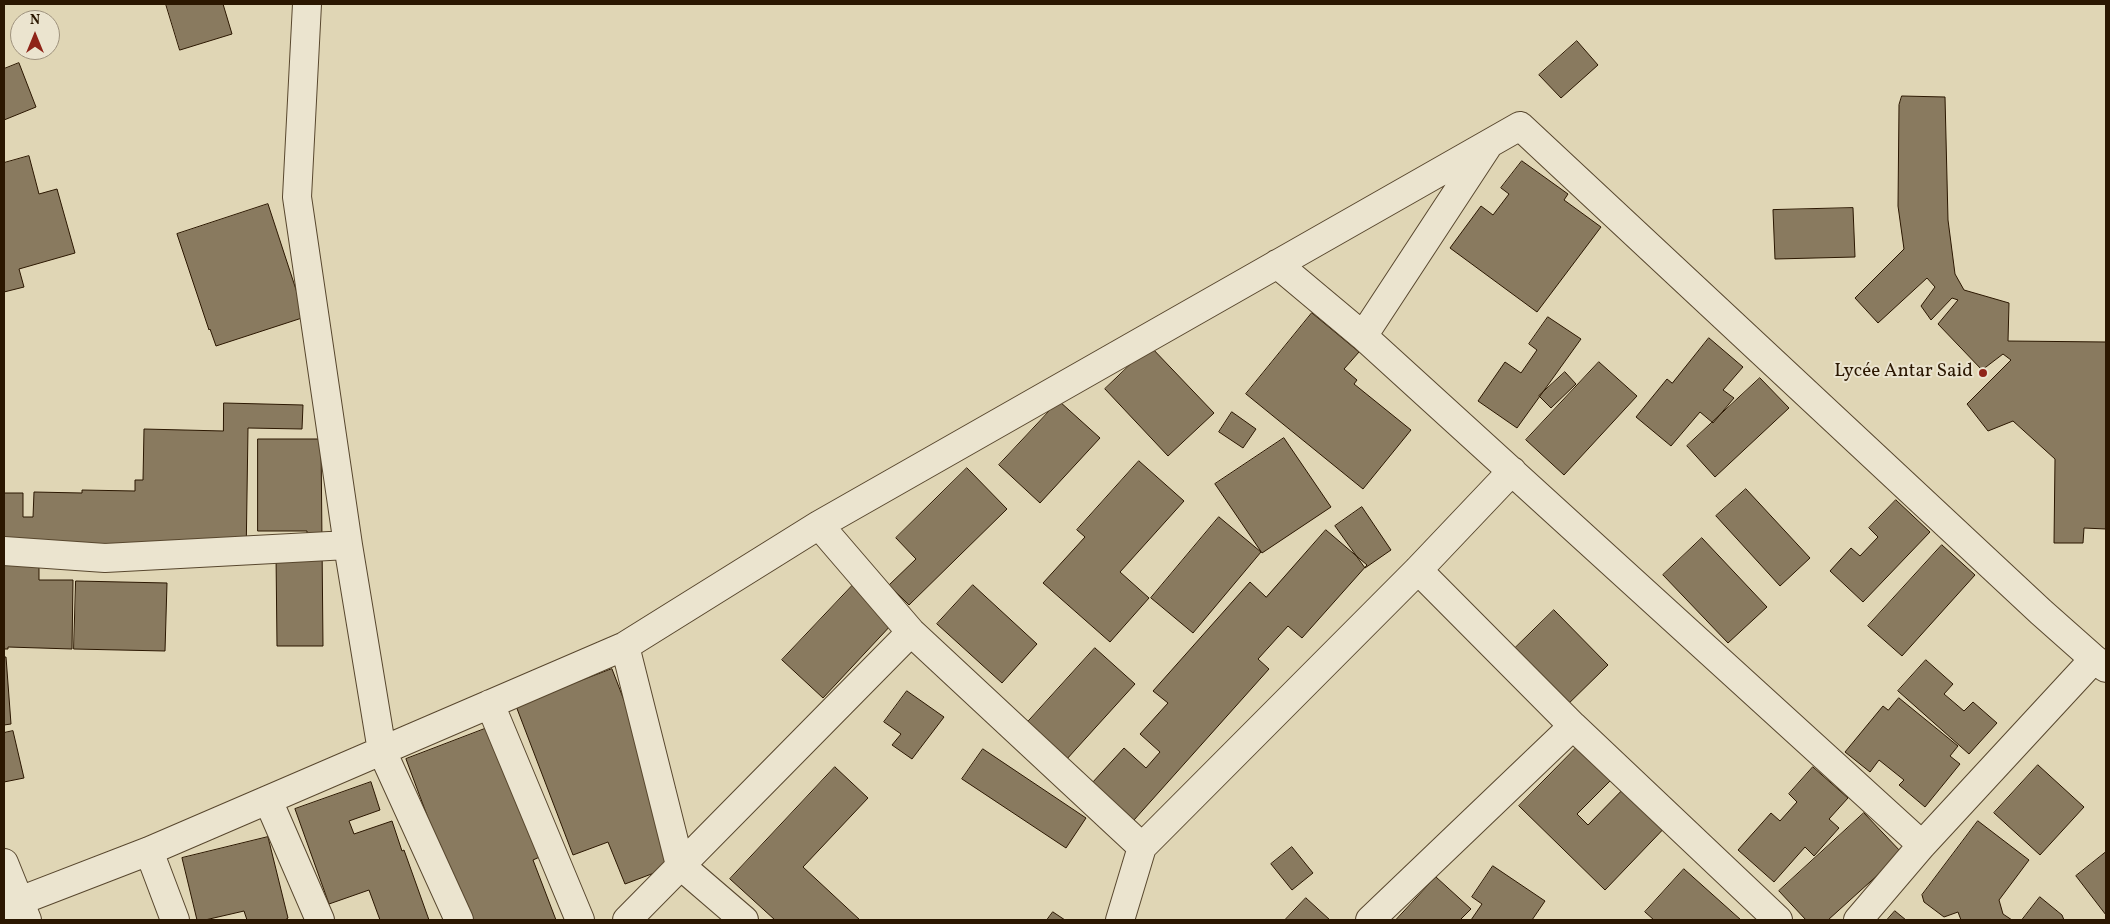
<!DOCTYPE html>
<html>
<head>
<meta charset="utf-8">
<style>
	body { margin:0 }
	#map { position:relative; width:2110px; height:924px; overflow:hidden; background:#e0d6b5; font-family:Vollkorn,serif }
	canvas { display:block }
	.frame { position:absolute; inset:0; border:5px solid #2b1701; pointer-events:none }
	.north { position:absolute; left:10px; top:10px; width:50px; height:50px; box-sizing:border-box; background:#ebe4cf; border:1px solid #9e927d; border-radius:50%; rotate:0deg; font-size:14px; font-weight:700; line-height:20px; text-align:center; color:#2b1701 }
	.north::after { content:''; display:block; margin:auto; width:18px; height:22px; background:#8f2418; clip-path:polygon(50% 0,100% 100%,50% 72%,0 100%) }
</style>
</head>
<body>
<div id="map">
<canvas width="2110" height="924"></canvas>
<div class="frame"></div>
<div class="north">N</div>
</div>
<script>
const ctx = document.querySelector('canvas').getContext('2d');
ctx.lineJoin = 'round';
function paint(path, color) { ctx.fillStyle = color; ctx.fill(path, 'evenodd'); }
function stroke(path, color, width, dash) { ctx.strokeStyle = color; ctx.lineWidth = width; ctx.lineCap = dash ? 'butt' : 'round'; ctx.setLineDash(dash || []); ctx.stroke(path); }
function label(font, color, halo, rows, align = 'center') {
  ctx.font = font + ' Vollkorn,serif'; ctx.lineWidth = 4; ctx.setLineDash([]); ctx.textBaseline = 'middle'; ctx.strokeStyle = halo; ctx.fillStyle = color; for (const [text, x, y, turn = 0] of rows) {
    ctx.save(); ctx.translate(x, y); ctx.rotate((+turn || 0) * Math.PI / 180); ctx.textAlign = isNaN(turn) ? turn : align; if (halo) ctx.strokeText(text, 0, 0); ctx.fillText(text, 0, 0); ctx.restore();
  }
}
const building = new Path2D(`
	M 166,4 L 223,4 L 232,34 L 180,50 Z
	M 1577,41 L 1598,65 L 1561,98 L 1539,75 Z
	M 19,63 L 36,107 L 4,120 L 4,69 Z
	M 1902,96 L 1945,97 L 1948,220 L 1955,274 L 1964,290 L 2009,303 L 2008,341 L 2106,342 L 2106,529 L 2084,528 L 2083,543 L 2054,543 L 2055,459 L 2013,421 L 1988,431 L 1967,404 L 2011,360 L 2003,354 L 1982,370 L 1938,324 L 1958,300 L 1952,298 L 1931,320 L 1921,306 L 1935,287 L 1927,278 L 1878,323 L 1855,298 L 1904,249 L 1898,206 L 1899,105 Z
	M 29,156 L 39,194 L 57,189 L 75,253 L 19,269 L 24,287 L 4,292 L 4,163 Z
	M 1522,161 L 1568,194 L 1564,200 L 1601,227 L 1537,312 L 1450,248 L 1481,206 L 1493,215 L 1509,194 L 1501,188 Z
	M 268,204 L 305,317 L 216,346 L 210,329 L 209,330 L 177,234 Z
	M 1853,208 L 1855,257 L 1775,259 L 1773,210 Z
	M 1312,313 L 1359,352 L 1344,369 L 1357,380 L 1354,384 L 1411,430 L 1363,489 L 1246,394 Z
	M 1548,317 L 1581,339 L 1517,428 L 1478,401 L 1505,362 L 1521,373 L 1537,350 L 1529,344 Z
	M 1709,338 L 1743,367 L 1723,390 L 1734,398 L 1713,423 L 1700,412 L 1671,446 L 1636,417 L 1667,379 L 1672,383 Z
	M 1150,346 L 1214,413 L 1168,456 L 1105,389 Z
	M 1599,362 L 1637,396 L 1564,475 L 1526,440 Z
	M 1565,372 L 1576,384 L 1551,408 L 1539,396 Z
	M 1760,378 L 1789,408 L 1715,477 L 1687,446 Z
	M 1059,401 L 1100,438 L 1040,503 L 999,465 Z
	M 224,403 L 303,405 L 302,429 L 248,428 L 246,561 L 39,556 L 39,580 L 73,580 L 72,649 L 8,647 L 8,649 L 4,649 L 4,493 L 23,493 L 23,517 L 33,517 L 34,492 L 82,493 L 82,490 L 135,491 L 135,480 L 143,480 L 144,429 L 223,431 Z
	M 1232,412 L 1256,429 L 1243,448 L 1219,432 Z
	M 1284,438 L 1331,507 L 1262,553 L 1215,484 Z
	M 258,439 L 321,439 L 323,646 L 277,646 L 276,554 L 307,553 L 307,531 L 258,531 Z
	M 1139,461 L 1184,501 L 1120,572 L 1149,598 L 1110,642 L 1043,583 L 1085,537 L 1077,530 Z
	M 967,468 L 1007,509 L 909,605 L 889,585 L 916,559 L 896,538 Z
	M 1746,489 L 1810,558 L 1780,586 L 1716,516 Z
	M 1896,500 L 1930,532 L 1863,602 L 1830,571 L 1851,548 L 1860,556 L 1878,537 L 1869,528 Z
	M 1362,507 L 1391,550 L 1365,568 L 1335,526 Z
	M 1219,517 L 1261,552 L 1193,633 L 1151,598 Z
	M 1326,530 L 1367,565 L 1302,638 L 1288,626 L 1258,659 L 1269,669 L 1134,820 L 1092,783 L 1124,748 L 1146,768 L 1160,752 L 1140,734 L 1168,703 L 1153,691 L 1250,582 L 1266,597 Z
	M 1702,538 L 1767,607 L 1728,643 L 1663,575 Z
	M 1942,545 L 1975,575 L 1902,656 L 1868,626 Z
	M 76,581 L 167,583 L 165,651 L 74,649 Z
	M 853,585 L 893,623 L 823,698 L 782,660 Z
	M 973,585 L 1037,644 L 1002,683 L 937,624 Z
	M 1554,610 L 1608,665 L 1560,712 L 1506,657 Z
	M 1095,648 L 1135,684 L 1066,760 L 1026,724 Z
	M 4,657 L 6,657 L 11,724 L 4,725 Z
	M 1926,660 L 1953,684 L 1944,694 L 1964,711 L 1973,702 L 1997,723 L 1969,754 L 1898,691 Z
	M 612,669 L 686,861 L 625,884 L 608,842 L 573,855 L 516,706 Z
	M 907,691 L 944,717 L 912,759 L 892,745 L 901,734 L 884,722 Z
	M 1899,698 L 1958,746 L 1950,756 L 1960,764 L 1925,807 L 1899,785 L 1904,780 L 1879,760 L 1870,772 L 1845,752 L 1883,706 L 1888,710 Z
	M 495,725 L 544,855 L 533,860 L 556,920 L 466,920 L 406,759 Z
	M 13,731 L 24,778 L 4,782 L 4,733 Z
	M 1582,742 L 1616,775 L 1577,814 L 1588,825 L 1632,780 L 1673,819 L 1605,890 L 1519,806 Z
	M 983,749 L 1086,818 L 1066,848 L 962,779 Z
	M 2038,765 L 2084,807 L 2040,855 L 1994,813 Z
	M 835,767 L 868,798 L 803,867 L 860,920 L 775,920 L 730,879 Z
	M 1813,767 L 1848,798 L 1829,819 L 1839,828 L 1814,856 L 1805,847 L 1774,882 L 1738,850 L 1771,813 L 1780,821 L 1797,802 L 1789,794 Z
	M 371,782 L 380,810 L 349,821 L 354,834 L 392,821 L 402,851 L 404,850 L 429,920 L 380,920 L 369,890 L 329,904 L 295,809 Z
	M 1864,813 L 1902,853 L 1828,920 L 1806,920 L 1779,891 Z
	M 1978,821 L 2029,860 L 1999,900 L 2003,914 L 2012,920 L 1961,920 L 1958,912 L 1944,917 L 1924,902 L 1922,895 Z
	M 268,837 L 288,918 L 285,920 L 247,920 L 244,911 L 205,920 L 197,920 L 182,858 Z
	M 1292,847 L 1313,873 L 1292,890 L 1271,864 Z
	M 2106,852 L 2106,915 L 2076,876 Z
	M 1493,866 L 1545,901 L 1532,920 L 1471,920 L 1482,904 L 1472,897 Z
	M 1684,869 L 1741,920 L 1654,920 L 1645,912 Z
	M 1436,877 L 1471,909 L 1460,920 L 1396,920 Z
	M 2040,897 L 2062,915 L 2064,920 L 2022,920 Z
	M 1306,898 L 1330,920 L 1285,920 Z
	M 1895,911 L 1906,920 L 1887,920 Z
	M 1053,912 L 1065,920 L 1047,920 Z`);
paint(building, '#897a5f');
stroke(building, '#2b1701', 1);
const minor = new Path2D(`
	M 307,4 L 297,197 L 348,545 L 382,751 L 459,920
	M 1277,264 L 1363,336 L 1922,845
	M 1363,336 L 1487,147
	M 819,525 L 911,632 L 1142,847
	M 4,551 L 105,558 L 348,545
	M 1418,570 L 1573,726 L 1778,920
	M 625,646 L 680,865 L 744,920
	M 490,704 L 580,920
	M 268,800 L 320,920
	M 149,851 L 175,920
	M 4,863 L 27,920
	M 4,907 L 149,851 L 625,646 L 819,525 L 1520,126 L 2041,612 L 2094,659 L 2106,668
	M 627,920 L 911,632
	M 1120,920 L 1142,847 L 1418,570 L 1512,471
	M 1370,920 L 1573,726
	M 1858,920 L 1922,845 L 2094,659`);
stroke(minor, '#58472e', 30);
stroke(minor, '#ebe4cf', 28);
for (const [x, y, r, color] of [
	[1983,373,5,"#8f2418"]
]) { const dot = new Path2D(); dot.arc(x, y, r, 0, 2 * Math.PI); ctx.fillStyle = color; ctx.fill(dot); stroke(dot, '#ebe4cf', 2); }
label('19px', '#2b1701', '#ebe4cf', [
	["Lycée Antar Said",1973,373]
], 'right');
</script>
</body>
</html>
